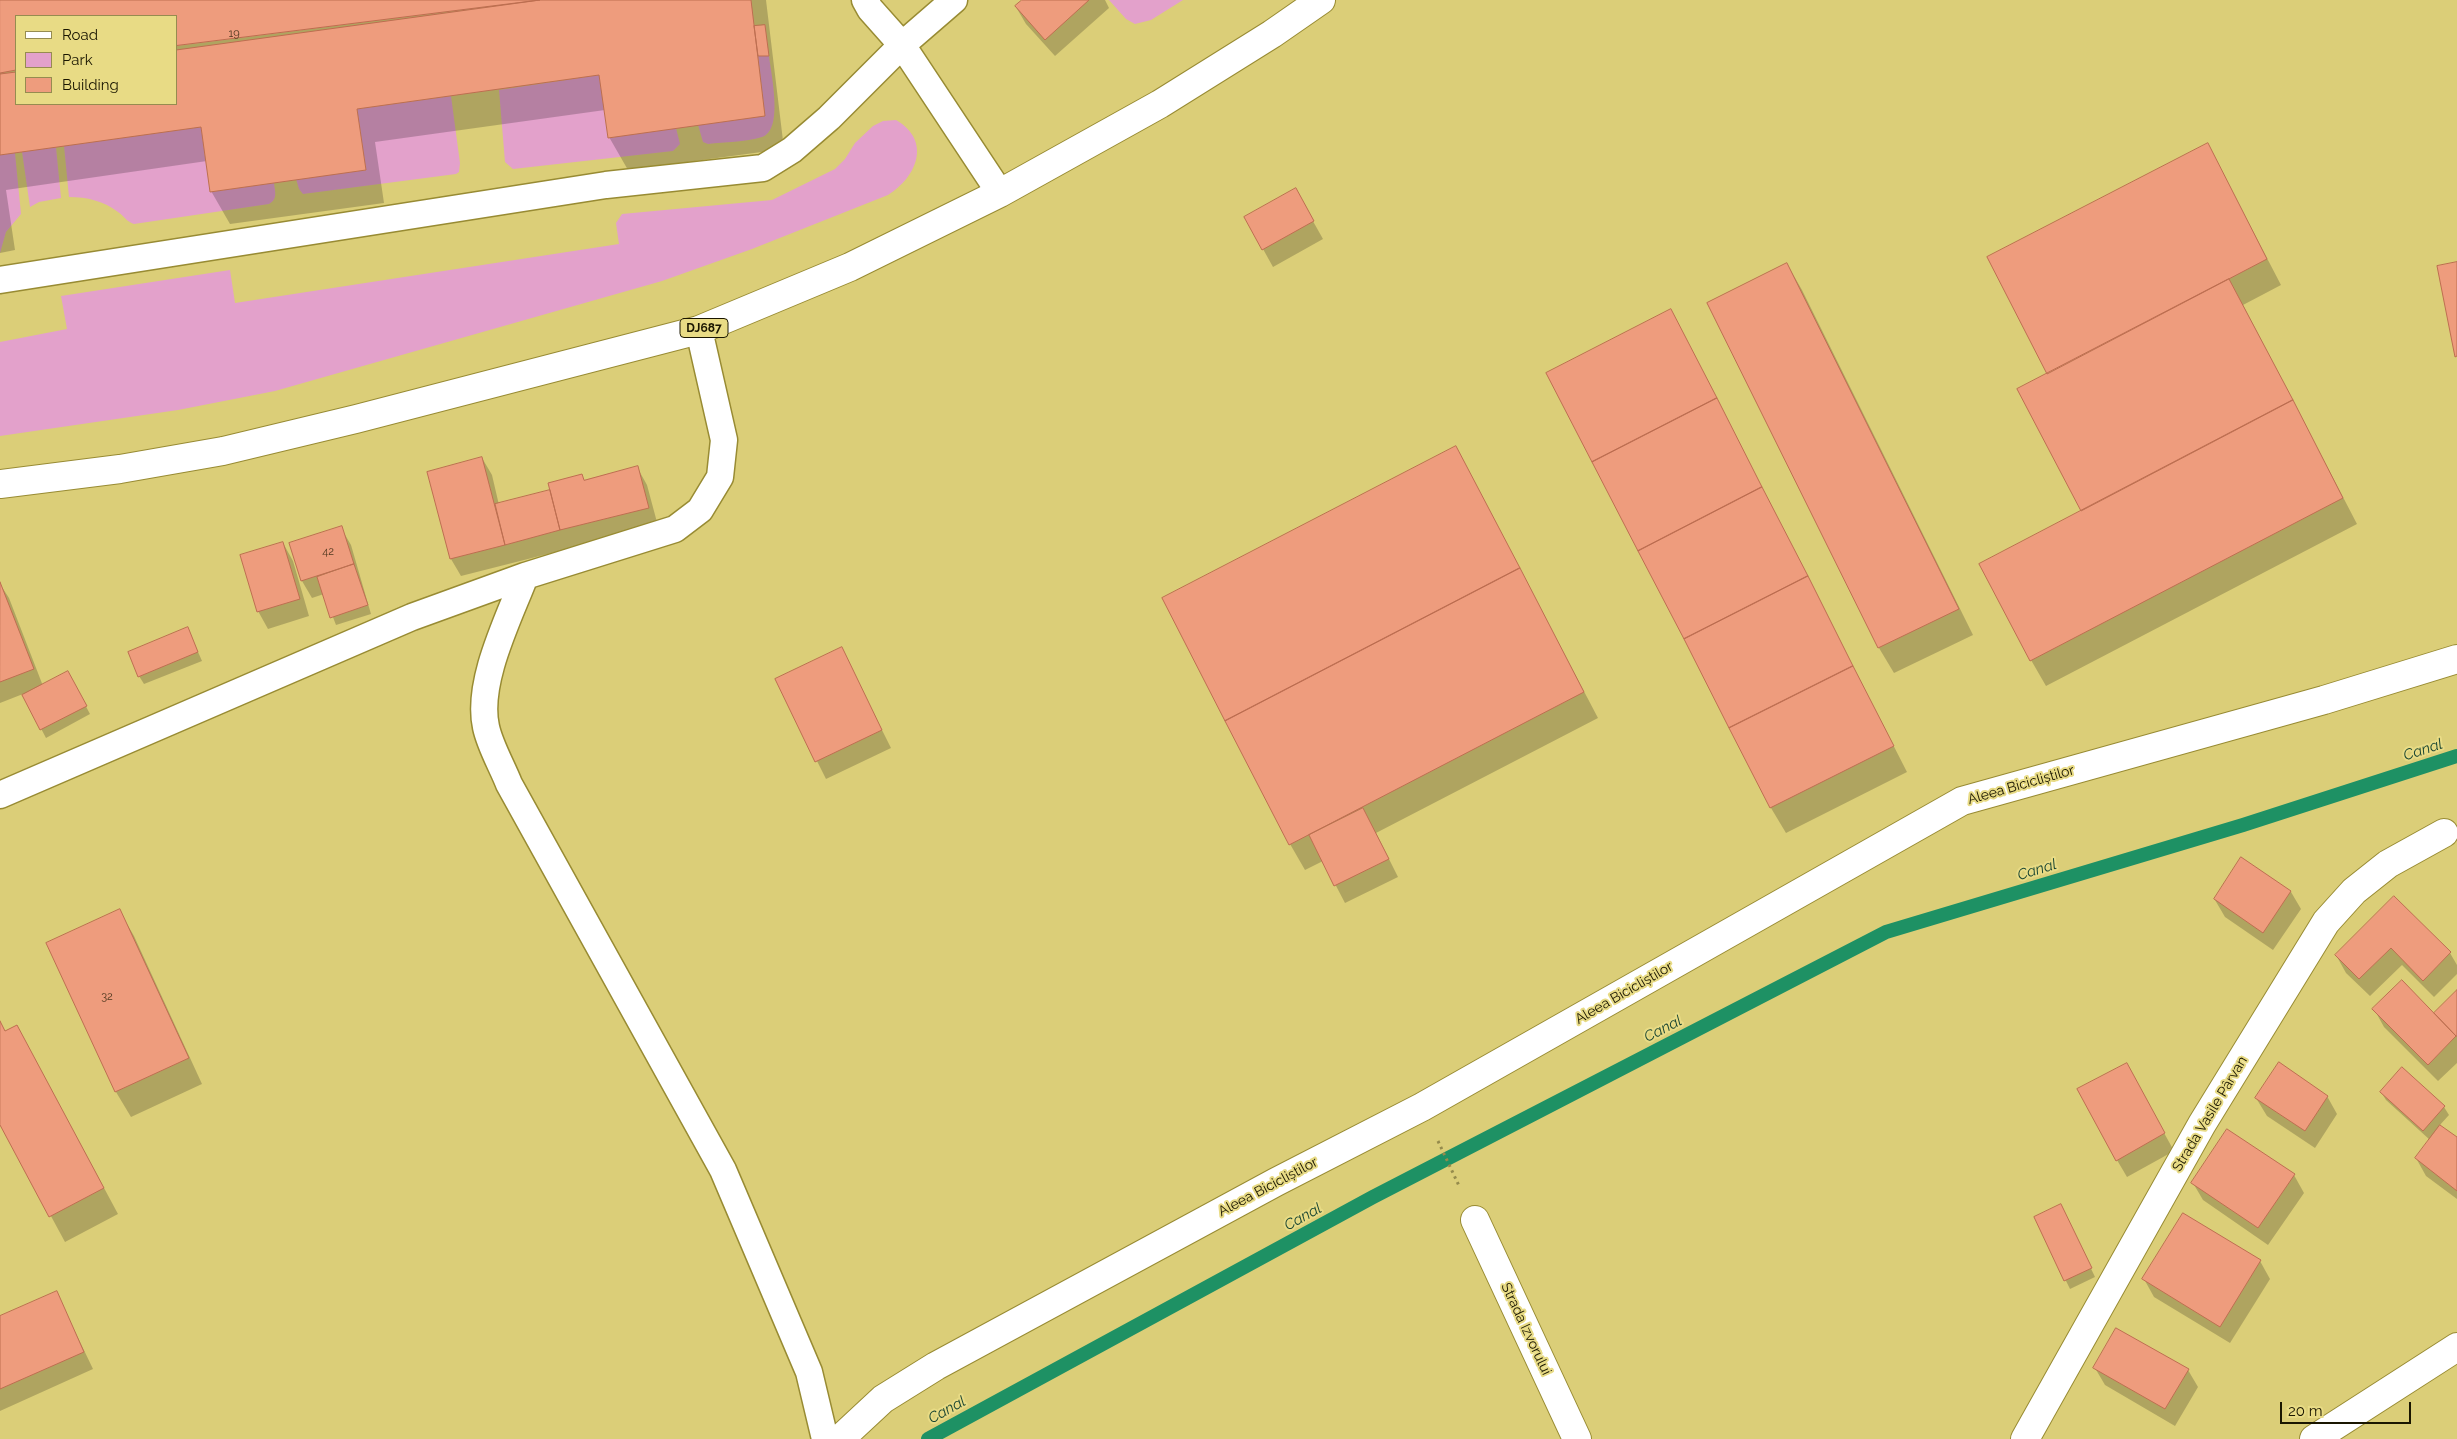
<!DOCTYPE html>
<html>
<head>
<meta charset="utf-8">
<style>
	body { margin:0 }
	#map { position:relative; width:2457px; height:1439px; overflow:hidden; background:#dbce78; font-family:Raleway,sans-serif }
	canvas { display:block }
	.legend { position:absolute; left:15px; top:15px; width:162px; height:90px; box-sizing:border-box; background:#e8db85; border:1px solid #968c50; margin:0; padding:6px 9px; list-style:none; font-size:15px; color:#1a1600 }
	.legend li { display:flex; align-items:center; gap:10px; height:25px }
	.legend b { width:25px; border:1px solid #968c50 }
	.scale { position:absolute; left:2280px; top:1402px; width:131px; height:22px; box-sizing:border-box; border:2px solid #1a1600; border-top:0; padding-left:6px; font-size:15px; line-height:18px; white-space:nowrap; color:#1a1600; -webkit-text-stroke:4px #e8db85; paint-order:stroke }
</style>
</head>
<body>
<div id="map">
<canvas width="2457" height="1439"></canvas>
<ul class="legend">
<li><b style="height:6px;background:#fff"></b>Road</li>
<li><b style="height:14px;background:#e3a1cb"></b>Park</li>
<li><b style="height:14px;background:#ee9c7d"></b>Building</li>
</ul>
<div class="scale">20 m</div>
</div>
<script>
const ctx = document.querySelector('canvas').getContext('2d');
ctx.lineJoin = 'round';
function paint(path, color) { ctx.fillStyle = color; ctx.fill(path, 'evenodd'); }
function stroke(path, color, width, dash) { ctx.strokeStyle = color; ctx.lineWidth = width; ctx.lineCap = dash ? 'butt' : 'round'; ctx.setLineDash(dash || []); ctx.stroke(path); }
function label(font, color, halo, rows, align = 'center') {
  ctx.font = font + ' Raleway,sans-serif'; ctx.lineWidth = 4; ctx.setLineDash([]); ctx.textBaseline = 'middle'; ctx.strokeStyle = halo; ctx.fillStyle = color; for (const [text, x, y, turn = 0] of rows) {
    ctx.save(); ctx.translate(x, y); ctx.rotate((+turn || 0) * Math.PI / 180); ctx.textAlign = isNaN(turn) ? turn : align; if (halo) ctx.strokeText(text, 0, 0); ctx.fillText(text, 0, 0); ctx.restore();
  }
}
paint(new Path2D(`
	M 1109,0 L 1183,0 L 1151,20 L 1135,24 L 1126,19 Z
	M 758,56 L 769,56 C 771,74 784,130 762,137 C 745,142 725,142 708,144 L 703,142 L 698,125 L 765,116 Z
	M 599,75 L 608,138 L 676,128 L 680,144 L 673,151 L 513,169 L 505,162 L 499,90 Z
	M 451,96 L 460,163 L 459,172 L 456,174 L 303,194 L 299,189 L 296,179 L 366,170 L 357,109 Z
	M 896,120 C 932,141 917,177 888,195 L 752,249 L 662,281 L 275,391 L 178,410 L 0,436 L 0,342 L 67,329 L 61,296 L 230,270 L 235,303 L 619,244 L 616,223 L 622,214 L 772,200 L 835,169 L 845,159 L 855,143 L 873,126 L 883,121 Z
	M 201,127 L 210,192 L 274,183 C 275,192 278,199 269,204 L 134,224 C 127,222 124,216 118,212 C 104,201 87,197 69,197 L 64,146 Z
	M 56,147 L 61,198 L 39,202 L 30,207 L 22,152 Z
	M 15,153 L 21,214 L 6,232 L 0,253 L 0,155 Z`), '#e3a1cb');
paint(new Path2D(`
	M 0,0 L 766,0 L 784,149 L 628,170 L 609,137 L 605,110 L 375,142 L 384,203 L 230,224 L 211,191 L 207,161 L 6,190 L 15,250 L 0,253 ZM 16,16 L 176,16 L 176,104 L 16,104 Z
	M 1024,0 L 1105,0 L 1109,8 L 1055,56 L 1026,24 L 1016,7 Z
	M 2208,145 L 2281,285 L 2243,305 L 2357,524 L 2046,686 L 2031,660 Z
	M 1305,207 L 1323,239 L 1273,267 L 1263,249 Z
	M 1787,264 L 1802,290 L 1973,635 L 1894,673 L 1879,648 L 1709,303 Z
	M 1671,311 L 1907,772 L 1786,833 L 1771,808 Z
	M 1456,448 L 1598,718 L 1376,833 L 1398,877 L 1345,903 L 1323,861 L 1305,870 L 1290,844 Z
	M 482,458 L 492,475 L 499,505 L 637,467 L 647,485 L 658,526 L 461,576 L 451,559 L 428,472 Z
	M 341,528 L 351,545 L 371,614 L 336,625 L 324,594 L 312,598 L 302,581 L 290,544 Z
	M 283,543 L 293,561 L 309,616 L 268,629 L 258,611 Z
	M 0,584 L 9,598 L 43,686 L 68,673 L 90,714 L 46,738 L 23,694 L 0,703 Z
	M 188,629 L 202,661 L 144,684 L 139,676 Z
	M 841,648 L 891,748 L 826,779 L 776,679 Z
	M 2242,859 L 2291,892 L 2301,909 L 2273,950 L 2225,917 L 2215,900 Z
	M 2394,898 L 2450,953 L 2457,965 L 2457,974 L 2434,997 L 2402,965 L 2370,996 L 2346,973 L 2336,955 Z
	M 119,910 L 134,936 L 202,1084 L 131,1117 L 116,1092 Z
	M 2457,992 L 2457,1063 L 2438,1081 L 2384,1027 L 2374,1009 L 2438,1018 L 2435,1013 Z
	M 0,1022 L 6,1033 L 31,1052 L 118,1214 L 65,1242 L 0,1122 Z
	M 2136,1082 L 2174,1151 L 2127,1177 L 2117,1160 Z
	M 2381,1092 L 2444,1107 L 2449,1115 L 2439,1126 L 2457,1139 L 2457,1199 L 2426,1176 L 2416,1158 L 2430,1140 L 2386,1100 Z
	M 2327,1096 L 2337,1114 L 2315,1148 L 2267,1116 L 2256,1098 Z
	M 2294,1175 L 2304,1193 L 2268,1245 L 2203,1200 L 2193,1183 Z
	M 2065,1214 L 2095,1277 L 2070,1289 L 2035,1218 Z
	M 2260,1261 L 2270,1279 L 2230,1343 L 2154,1297 L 2144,1279 Z
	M 56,1292 L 93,1369 L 0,1411 L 0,1317 Z
	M 2095,1368 L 2188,1370 L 2198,1387 L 2175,1426 L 2105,1385 Z`), '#0003');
stroke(new Path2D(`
	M 928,1439 L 1373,1197 L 1886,932 L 2243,825 L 2457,756`), '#1e9164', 14);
const building = new Path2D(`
	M 0,0 L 540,0 L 176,50 L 176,16 L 16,16 L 16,72 L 0,74 Z
	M 540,0 L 751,0 L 765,116 L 608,138 L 599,75 L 357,109 L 366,170 L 210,192 L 201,127 L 0,155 L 0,73 L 16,70 L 16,104 L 176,104 L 176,46 Z
	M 1022,0 L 1089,0 L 1045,40 L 1015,6 Z
	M 765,25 L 769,56 L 758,56 L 754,26 Z
	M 2208,143 L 2267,259 L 2047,374 L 1987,257 Z
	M 1296,188 L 1314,221 L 1262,250 L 1244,217 Z
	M 2457,262 L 2457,356 L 2455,357 L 2437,266 Z
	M 1787,263 L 1959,609 L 1878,648 L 1707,303 Z
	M 2229,279 L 2293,400 L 2081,511 L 2017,389 Z
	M 1671,309 L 1717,398 L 1592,462 L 1546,373 Z
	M 1717,398 L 1762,487 L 1638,551 L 1592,462 Z
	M 2293,400 L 2343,498 L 2030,661 L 1979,564 Z
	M 1456,446 L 1520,568 L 1225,721 L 1162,598 Z
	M 482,457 L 505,545 L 450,559 L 427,472 Z
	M 638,466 L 649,508 L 560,530 L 548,483 L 582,474 L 584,480 Z
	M 1762,487 L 1808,576 L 1684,639 L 1638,551 Z
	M 550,490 L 560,530 L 505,545 L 495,504 Z
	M 342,526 L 354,564 L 301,581 L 289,543 Z
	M 283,542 L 300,599 L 257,612 L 240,555 Z
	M 354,564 L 368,605 L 330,618 L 317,577 Z
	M 1520,568 L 1584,692 L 1289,845 L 1225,721 Z
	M 1808,576 L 1853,666 L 1729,728 L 1684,639 Z
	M 0,582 L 34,669 L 0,682 Z
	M 188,627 L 198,652 L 138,677 L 128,652 Z
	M 842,647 L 882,730 L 815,762 L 775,679 Z
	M 1853,666 L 1894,746 L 1770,808 L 1729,728 Z
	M 68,671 L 87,706 L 40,730 L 22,695 Z
	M 1363,808 L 1389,859 L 1334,886 L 1309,835 Z
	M 2241,857 L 2291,891 L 2263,933 L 2214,899 Z
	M 2394,896 L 2451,952 L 2423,981 L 2391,948 L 2359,979 L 2335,955 Z
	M 120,909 L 189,1058 L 115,1092 L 46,943 Z
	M 2402,980 L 2456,1036 L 2428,1065 L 2372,1009 Z
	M 2457,990 L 2457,1036 L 2456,1036 L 2434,1013 Z
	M 0,1021 L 5,1031 L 17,1025 L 104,1188 L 49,1217 L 0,1125 Z
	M 2279,1062 L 2328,1096 L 2305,1131 L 2255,1098 Z
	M 2127,1063 L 2165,1133 L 2116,1161 L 2077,1089 Z
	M 2402,1067 L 2445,1106 L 2423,1131 L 2380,1092 Z
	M 2440,1125 L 2457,1137 L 2457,1191 L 2415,1158 Z
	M 2227,1129 L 2295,1174 L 2258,1228 L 2191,1183 Z
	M 2061,1204 L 2092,1268 L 2064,1281 L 2034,1217 Z
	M 2183,1213 L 2261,1260 L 2220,1327 L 2142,1279 Z
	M 57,1291 L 84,1352 L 0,1389 L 0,1316 Z
	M 2116,1328 L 2189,1369 L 2165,1409 L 2093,1368 Z`);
paint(building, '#ee9c7d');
stroke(building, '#bd6e51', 1);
const lane = new Path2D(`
	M 865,0 L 870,9 L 902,45 L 1000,193
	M 0,280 L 606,185 L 763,168 L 792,150 L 829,118 L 902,45 L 954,0
	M 525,576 C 509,618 476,682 486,727 C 490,746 502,766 509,784 L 723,1170 L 809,1372 L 825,1439
	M 0,795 L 412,617 L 525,576 L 675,529 L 700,510 L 720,477 L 724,440 L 699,330`);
const street = new Path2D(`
	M 1475,1220 L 1577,1439
	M 840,1439 L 883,1399 L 936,1366 L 1276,1182 L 1422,1107 L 1962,801 L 2324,700 L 2457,659
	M 2025,1439 L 2202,1124 L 2326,922 L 2354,891 L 2388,864 L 2444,833
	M 2314,1439 L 2457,1347`);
const primary = new Path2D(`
	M 0,484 L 120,469 L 223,451 L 356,419 L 699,330 L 850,267 L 1000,193 L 1160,104 L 1272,34 L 1321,0`);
stroke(lane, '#988b33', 29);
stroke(street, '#988b33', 30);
stroke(primary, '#988b33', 30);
stroke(new Path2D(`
	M 1438,1141 L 1460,1188`), '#958b4c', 3, [2.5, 4]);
stroke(lane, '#fff', 26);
stroke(street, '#fff', 28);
stroke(primary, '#fff', 28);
label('11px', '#4f381f', null, [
	["19",234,34],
	["42",328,552],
	["32",107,997]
]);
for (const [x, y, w] of [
	[704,328,48]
]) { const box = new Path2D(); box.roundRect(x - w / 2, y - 9.5, w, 19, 4); ctx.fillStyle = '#e8db85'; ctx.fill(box); stroke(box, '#1a1600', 1); }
label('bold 12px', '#1a1600', null, [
	["DJ687",704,328]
]);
label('14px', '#1a1600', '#e8db85', [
	["Aleea Bicicliștilor",2021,785,-16],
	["Aleea Bicicliștilor",1624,993,-30],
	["Strada Vasile Pârvan",2210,1114,-59],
	["Aleea Bicicliștilor",1268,1187,-28],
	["Strada Izvorului",1526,1329,65]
]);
label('italic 15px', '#1a4632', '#e8db85', [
	["Canal",2423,750,-18],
	["Canal",2037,870,-17],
	["Canal",1663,1029,-27],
	["Canal",1303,1217,-29],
	["Canal",947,1410,-29]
]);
</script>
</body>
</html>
